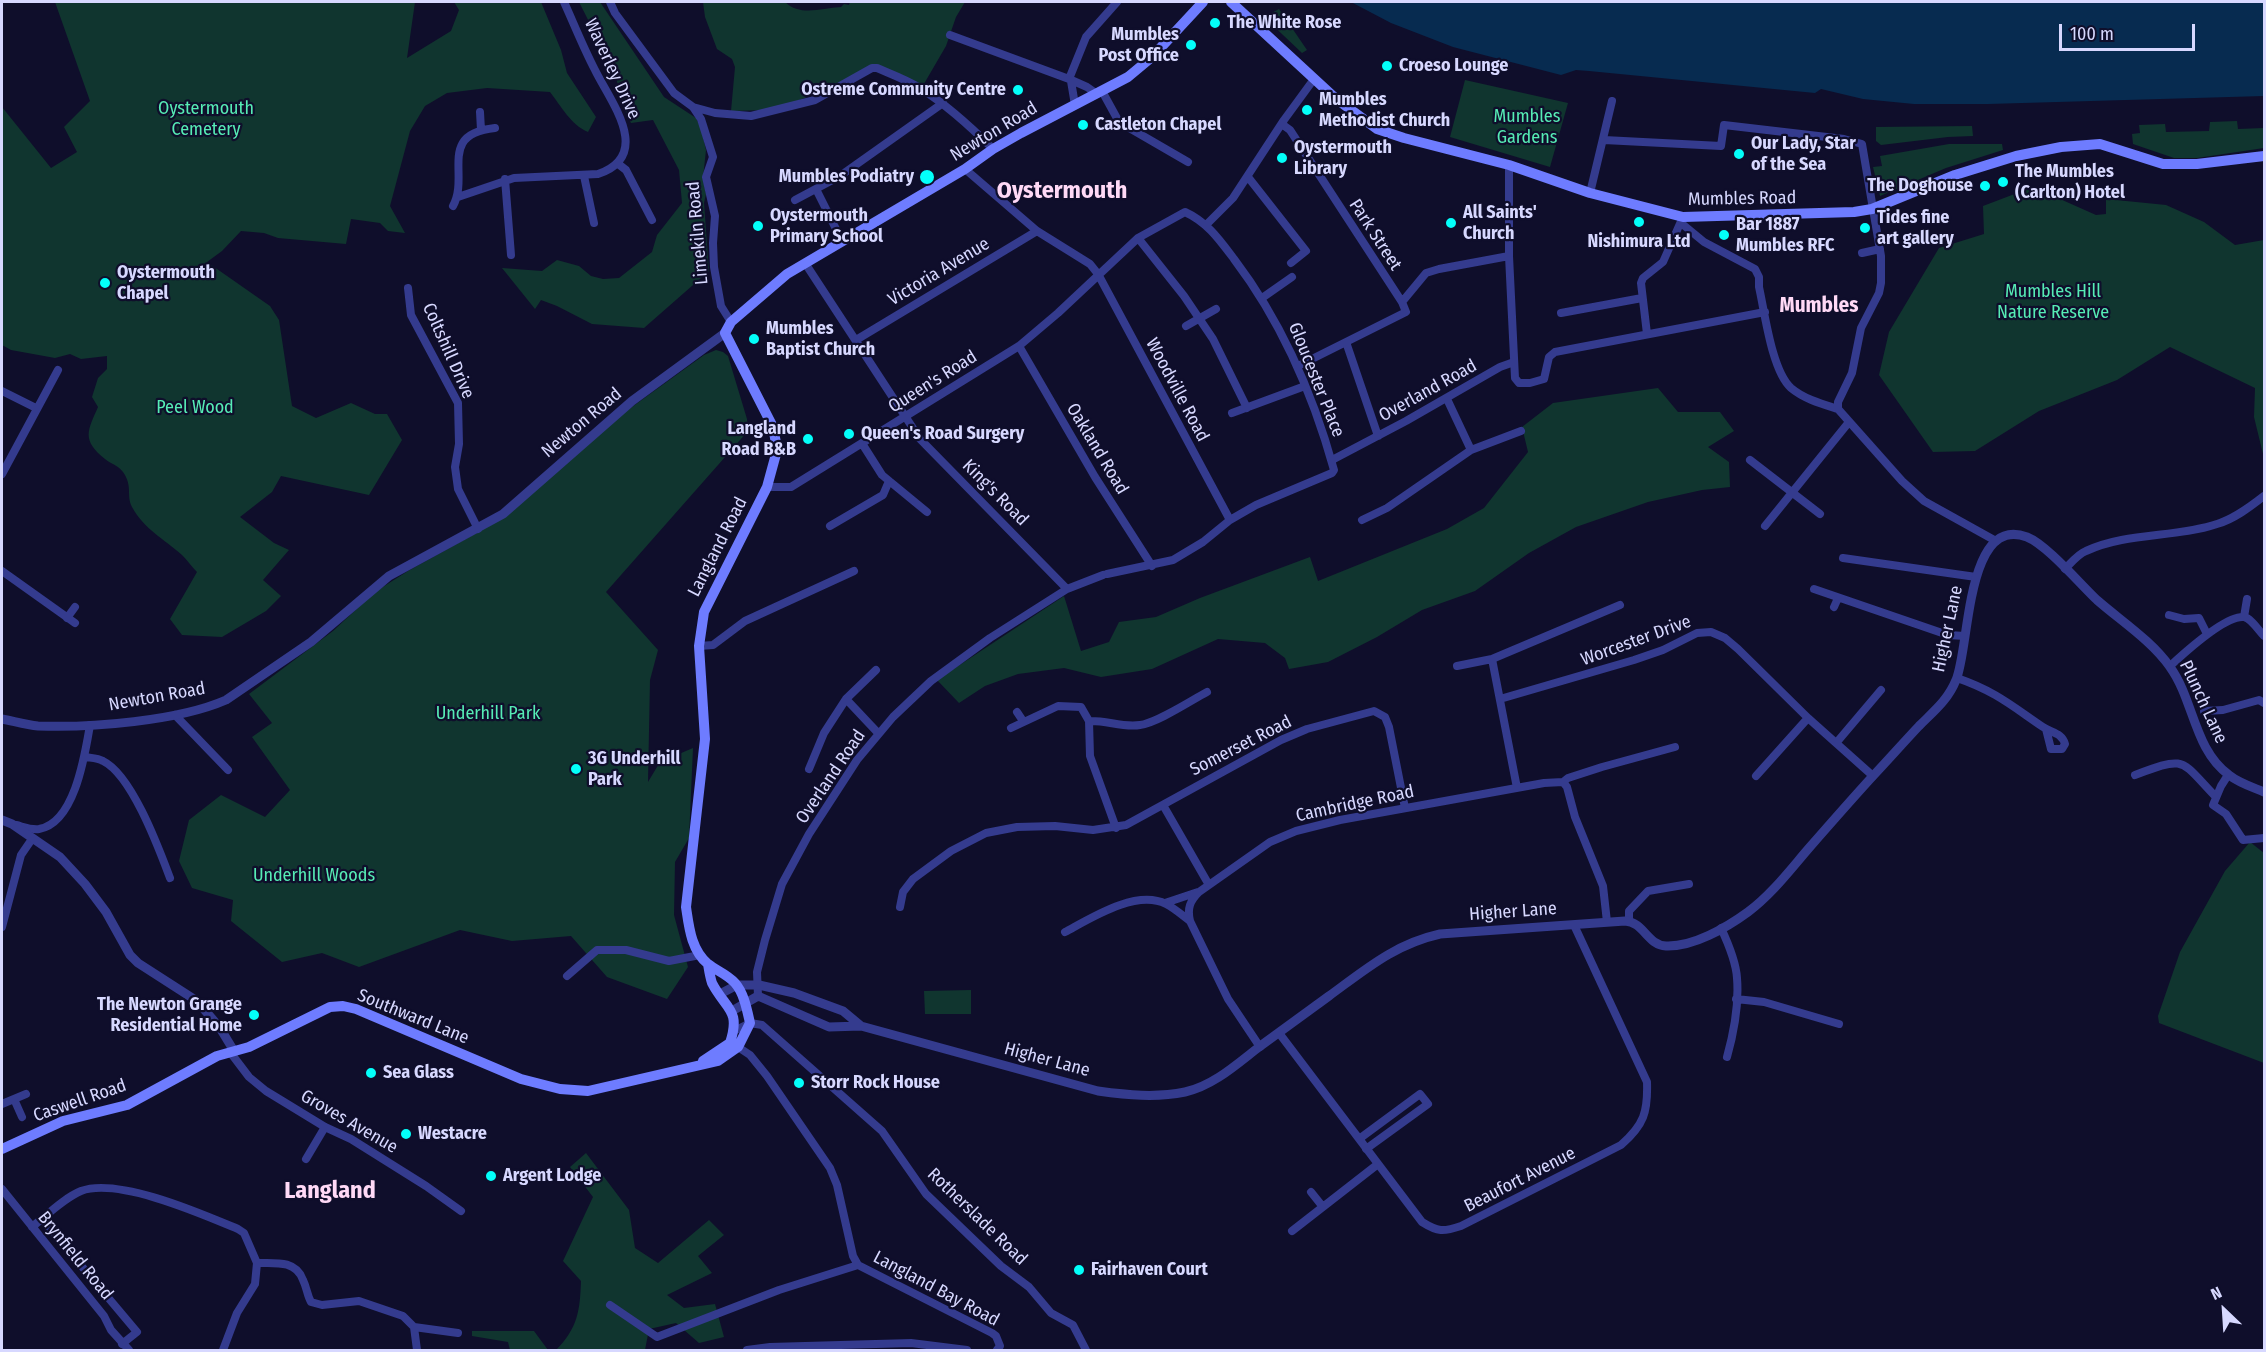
<!DOCTYPE html>
<html>
<head>
<meta charset="utf-8">
<style>
	body { margin:0 }
	#map { position:relative; width:2266px; height:1352px; overflow:hidden; background:#0f0e2b; font-family:"Fira Sans Condensed",sans-serif }
	canvas { display:block }
	.frame { position:absolute; inset:0; border:3px solid #d7d8ff; pointer-events:none }
	.north { position:absolute; left:2194px; top:1280px; width:60px; height:60px; -webkit-text-stroke:4px #0f0e2b; paint-order:stroke; rotate:335deg; font-size:16px; font-weight:700; line-height:24px; text-align:center; color:#d7d8ff }
	.north::after { content:''; display:block; margin:auto; width:21px; height:27px; background:#d7d8ff; clip-path:polygon(50% 0,100% 100%,50% 72%,0 100%) }
	.scale { position:absolute; left:2059px; top:24px; width:136px; height:27px; box-sizing:border-box; border:3px solid #d7d8ff; border-top:0; padding-left:8px; font-size:18px; line-height:21px; white-space:nowrap; color:#d7d8ff; -webkit-text-stroke:4px #0f0e2b; paint-order:stroke }
</style>
</head>
<body>
<div id="map">
<canvas width="2266" height="1352"></canvas>
<div class="frame"></div>
<div class="north">N</div>
<div class="scale">100 m</div>
</div>
<script>
const ctx = document.querySelector('canvas').getContext('2d');
ctx.lineJoin = 'round';
function paint(path, color) { ctx.fillStyle = color; ctx.fill(path, 'evenodd'); }
function stroke(path, color, width, dash) { ctx.strokeStyle = color; ctx.lineWidth = width; ctx.lineCap = dash ? 'butt' : 'round'; ctx.setLineDash(dash || []); ctx.stroke(path); }
function label(font, color, halo, rows, align = 'center') {
  ctx.font = font + ' "Fira Sans Condensed",sans-serif'; ctx.lineWidth = 4.5; ctx.setLineDash([]); ctx.textBaseline = 'middle'; ctx.strokeStyle = halo; ctx.fillStyle = color; for (const [text, x, y, turn = 0] of rows) {
    ctx.save(); ctx.translate(x, y); ctx.rotate((+turn || 0) * Math.PI / 180); ctx.textAlign = isNaN(turn) ? turn : align; if (halo) ctx.strokeText(text, 0, 0); ctx.fillText(text, 0, 0); ctx.restore();
  }
}
paint(new Path2D(`
	M 55,2 L 415,2 L 407,58 L 451,31 L 459,10 L 454,2 L 541,2 L 561,50 L 567,73 L 596,117 L 588,132 C 571,125 561,106 550,92 L 487,88 L 447,93 L 425,106 L 410,131 L 390,206 L 405,233 L 388,231 L 380,223 L 351,219 L 346,244 L 278,238 L 264,233 L 241,231 L 222,251 L 207,262 L 270,306 L 279,320 L 292,406 L 316,418 L 351,403 L 375,414 L 387,414 L 402,440 L 369,495 L 281,476 L 272,492 L 240,517 L 274,543 L 289,550 L 263,580 L 281,596 L 266,611 L 222,637 L 182,635 L 170,619 L 197,572 C 192,567 187,560 182,555 C 164,539 144,529 132,507 C 126,495 133,486 123,472 C 118,465 111,464 105,459 C 81,440 88,430 98,407 L 92,397 L 98,378 L 107,369 L 107,356 L 81,359 L 70,354 L 55,358 L 11,350 L 2,345 L 2,107 L 51,168 L 77,152 L 64,127 L 90,101 Z
	M 579,2 L 600,2 L 664,97 L 696,118 L 701,128 L 706,150 L 703,178 L 706,194 L 704,203 L 709,271 L 644,328 L 592,324 L 557,306 L 541,300 L 535,309 L 502,268 L 542,271 L 557,260 L 579,266 L 591,276 L 603,279 L 619,278 L 652,252 L 657,235 L 682,203 L 679,170 L 653,120 L 631,123 L 626,113 L 614,71 Z
	M 703,2 L 785,2 C 801,17 821,8 841,7 L 844,4 L 849,5 L 850,2 L 965,2 L 956,17 L 946,46 L 921,89 L 877,68 L 785,106 L 769,110 L 731,111 L 735,67 L 732,59 L 717,49 L 705,17 Z
	M 1279,9 L 1307,50 L 1302,53 L 1264,17 Z
	M 1465,80 L 1568,103 L 1550,167 L 1450,137 Z
	M 2237,121 L 2238,129 L 2264,128 L 2264,148 L 2197,158 L 2174,158 L 2133,144 L 2132,134 L 2140,133 L 2139,125 L 2165,124 L 2166,132 L 2209,131 L 2210,122 Z
	M 1972,126 L 1973,136 L 1948,137 L 1881,145 L 1876,141 L 1876,127 Z
	M 1949,144 L 2002,144 L 2003,150 L 1946,168 L 1880,196 L 1873,167 L 1882,166 L 1880,156 Z
	M 2033,187 L 2096,215 L 2106,214 L 2106,199 L 2166,205 L 2204,222 L 2235,245 L 2264,240 L 2264,458 L 2254,417 L 2255,388 L 2170,347 L 2117,380 L 2039,411 L 1975,451 L 1933,452 L 1879,375 L 1889,332 L 1939,248 L 1984,234 L 1983,206 Z
	M 716,350 L 723,352 L 728,356 L 747,419 L 748,431 L 606,592 L 658,650 L 650,680 L 648,782 L 660,762 L 693,748 L 689,838 L 675,862 L 674,915 L 688,967 L 667,999 L 607,977 L 571,936 L 512,941 L 460,930 L 359,967 L 322,953 L 282,962 L 231,921 L 233,900 L 192,888 L 179,861 L 189,820 L 221,795 L 265,817 L 290,790 L 252,737 L 272,723 L 249,694 L 333,631 L 375,592 L 408,571 L 480,531 L 625,412 L 704,355 Z
	M 1658,388 L 1678,412 L 1720,412 L 1734,431 L 1708,447 L 1729,462 L 1730,487 L 1702,490 L 1648,502 L 1576,527 L 1529,553 L 1475,591 L 1422,610 L 1377,637 L 1328,662 L 1289,669 L 1285,658 L 1265,643 L 1218,639 L 1152,669 L 1101,677 L 1064,668 L 1018,674 L 985,686 L 959,703 L 937,680 L 1064,596 L 1081,651 L 1109,642 L 1119,622 L 1156,617 L 1200,598 L 1310,557 L 1318,581 L 1447,529 L 1484,508 L 1528,452 L 1522,427 L 1553,403 Z
	M 2250,842 L 2264,853 L 2264,1063 L 2159,1023 L 2158,1016 L 2180,952 L 2225,871 Z
	M 971,990 L 971,1014 L 925,1014 L 924,991 Z
	M 586,1153 L 629,1210 L 635,1248 L 658,1263 L 709,1220 L 724,1235 L 698,1256 L 712,1273 L 667,1295 L 684,1308 L 715,1304 L 724,1337 L 699,1343 L 676,1323 L 649,1329 L 645,1350 L 556,1350 C 578,1328 580,1310 581,1281 L 563,1261 L 593,1197 L 570,1167 Z
	M 472,1331 L 534,1331 L 548,1350 L 510,1350 L 508,1342 L 472,1336 Z`), '#10352f');
paint(new Path2D(`
	M 1351,2 L 2264,2 L 2264,96 L 1988,104 L 1914,104 L 1863,99 L 1821,89 L 1815,93 L 1589,71 L 1576,70 L 1561,75 L 1453,47 L 1391,23 Z`), '#072b50');
stroke(new Path2D(`
	M 610,2 L 615,13 L 674,93 L 693,107 L 715,113 L 751,116 L 815,100 L 872,68 L 877,68 C 891,74 907,80 920,88 C 947,105 970,126 993,149
	M 950,35 L 1069,79 L 1087,87 L 1097,94
	M 1069,79 L 1086,37 L 1117,2
	M 1071,81 L 1075,105
	M 1102,91 L 1119,122 L 1188,162
	M 693,107 L 701,119 L 713,157 L 706,177 L 715,216 L 713,243 L 714,267 L 721,306 L 731,322
	M 480,112 L 481,130
	M 1283,125 L 1290,130 L 1402,302 L 1406,312 L 1298,366
	M 1604,140 L 1721,146 L 1724,125 L 1844,139 L 1862,144 L 1881,256 L 1881,283 L 1879,293 L 1861,328 L 1852,373 L 1838,402 L 1838,409
	M 617,163 L 626,170 L 652,220
	M 1509,165 L 1509,256 L 1515,378 L 1519,383 L 1530,383 L 1544,379 L 1549,357 L 1555,352 L 1765,312
	M 965,169 L 1037,231 L 1090,264 L 1098,274 L 1230,520
	M 584,176 L 594,223
	M 1248,177 L 1306,251 L 1291,263
	M 505,179 L 511,255
	M 816,189 L 842,241
	M 1590,193 L 1612,101
	M 458,197 L 514,178 L 598,174 C 654,155 610,101 595,70 C 583,47 574,24 564,2
	M 795,200 L 840,176 L 943,103
	M 453,206 C 470,175 437,134 495,128
	M 1681,223 L 1704,242 L 1755,269 L 1759,277 L 1759,287 C 1765,314 1772,371 1791,388 C 1804,399 1822,404 1838,409
	M 1207,224 L 1233,198 L 1284,120 L 1314,79
	M 1138,238 L 1184,296 L 1213,339 L 1247,408
	M 1862,253 L 1880,249
	M 805,263 L 920,439 L 1067,589
	M 408,288 L 411,315 L 458,403 L 459,444 L 455,467 L 458,489 L 478,529
	M 1262,298 L 1292,277
	M 1402,302 L 1426,273 L 1439,269 L 1509,256
	M 1561,313 L 1642,298
	M 1186,326 L 1216,309
	M 1647,334 L 1641,283 L 1643,278 L 1663,262 L 1682,219
	M 856,340 L 1037,231
	M 1346,342 L 1378,436
	M 1019,346 L 1095,477 L 1152,566
	M 2,391 L 36,408
	M 1447,399 L 1471,450
	M 1838,409 L 1902,481 L 1924,501 L 1996,541
	M 1232,413 L 1305,386
	M 863,445 L 882,475 L 927,512
	M 1332,460 L 1406,421 L 1500,367 L 1514,362
	M 1750,460 L 1820,514
	M 2,474 L 58,370
	M 767,487 L 791,487 L 1019,346 L 1058,313 L 1138,238 L 1185,212 C 1207,222 1219,239 1234,259 C 1281,321 1313,394 1334,470 L 1332,473 L 1256,505 L 1230,520 L 1203,542 L 1173,560 L 1107,574
	M 1362,520 L 1387,508 L 1471,450 L 1521,431
	M 830,526 L 883,495 L 889,481
	M 1765,526 L 1849,422
	M 1843,558 L 1976,577
	M 2065,569 C 2071,563 2078,554 2086,551 C 2127,532 2175,538 2217,524 C 2234,519 2250,507 2264,496
	M 2,571 L 75,623
	M 1814,589 L 1948,635 L 1965,636
	M 1834,607 L 1838,598
	M 2169,615 L 2184,619 L 2199,618 L 2207,634
	M 2244,617 L 2247,599
	M 67,618 L 75,607
	M 699,646 L 713,645 L 745,621 L 854,571
	M 1492,659 L 1517,788
	M 1457,666 L 1492,659 L 1620,605
	M 2170,666 C 2183,654 2225,615 2244,617 C 2251,618 2259,631 2264,636
	M 1957,678 C 1995,691 2012,706 2043,727 C 2052,733 2062,733 2065,744 L 2062,749 L 2051,749 L 2046,729
	M 846,699 L 878,733
	M 1500,699 L 1634,660 L 1663,650 L 1697,633 L 1711,632 L 1725,638 L 1738,649 L 1808,718 L 1873,776
	M 2204,711 L 2223,710 L 2259,700 L 2264,703
	M 1017,712 L 1023,721
	M 175,715 L 228,770
	M 1089,721 C 1106,720 1123,728 1140,725 C 1157,723 1190,701 1207,692
	M 1011,728 L 1058,706 L 1081,707 L 1089,721 L 1090,756 L 1116,828
	M 1837,742 L 1881,690
	M 85,757 C 91,758 98,758 103,761 C 132,775 159,849 170,878
	M 809,769 L 824,733 L 846,699 L 876,670
	M 2135,775 C 2188,755 2180,760 2216,797
	M 2228,775 L 2221,786 L 2213,805 L 2226,814 L 2243,840 L 2264,838
	M 1756,776 L 1808,718
	M 1563,782 L 1568,778 L 1602,767 L 1675,747
	M 1163,805 L 1209,885
	M 16,825 C 24,827 31,830 39,829 C 75,823 85,754 90,725
	M 1165,903 L 1198,892
	M 900,907 L 903,892 L 913,879 L 951,851 L 986,833 L 1017,827 L 1055,826 L 1093,830 L 1126,825 L 1281,740 L 1307,729 L 1374,711 L 1385,717 L 1389,727 L 1405,808
	M 1629,921 L 1629,911 L 1648,891 L 1689,884
	M 2,927 L 21,855 L 32,839
	M 1721,928 C 1728,943 1736,961 1737,978 C 1739,1003 1734,1032 1727,1057
	M 1065,932 C 1091,918 1136,889 1166,904 C 1174,908 1182,915 1190,921
	M 567,976 L 597,950 L 626,950 L 669,961 L 700,955
	M 758,996 L 757,972 L 765,940 L 782,884 L 809,834 L 857,760 L 893,717 L 931,681 L 990,638 L 1067,589 L 1103,575
	M 1736,999 L 1764,1002 L 1839,1024
	M 734,1031 L 750,1023 L 762,1025 L 882,1131 L 926,1194 L 1001,1266 L 1029,1287 L 1051,1313 L 1073,1325 L 1086,1350
	M 1279,1033 L 1422,1222 C 1438,1232 1443,1232 1461,1226 L 1621,1145 C 1644,1125 1648,1112 1647,1082 L 1574,925
	M 735,1045 L 750,1055 L 767,1076 L 830,1168 L 837,1185 L 853,1256 L 858,1265 L 992,1333 L 996,1336 L 1000,1346 L 997,1350
	M 1260,1047 L 1228,999 L 1190,921 C 1187,908 1190,901 1199,892 L 1270,842 L 1296,831 L 1340,820 L 1544,783 L 1563,782 L 1567,787 L 1575,817 L 1603,886 L 1607,922
	M 230,1052 L 249,1077 L 266,1091 L 325,1127 L 351,1139 L 426,1186 L 461,1211
	M 14,1099 L 22,1117
	M 2,1104 L 26,1094
	M 1359,1139 L 1420,1094 L 1428,1104 L 1366,1149
	M 306,1159 L 325,1127
	M 2,1189 L 104,1316 L 111,1330 L 129,1350
	M 1311,1192 L 1323,1207
	M 42,1219 L 137,1332 L 122,1344
	M 32,1227 C 47,1215 64,1198 81,1191 C 118,1177 202,1214 238,1229 L 244,1233 L 257,1263 L 255,1284 L 237,1313 L 223,1350
	M 1292,1231 L 1378,1164
	M 257,1263 C 275,1263 296,1260 303,1280 C 307,1288 307,1295 311,1302 L 322,1305 L 359,1301 L 403,1316 L 414,1327 L 458,1333
	M 610,1305 L 657,1337 L 779,1290 L 858,1265
	M 414,1327 L 417,1350
	M 747,1350 L 770,1347 L 911,1343 L 967,1350`), '#343b8e', 8);
stroke(new Path2D(`
	M 2,719 C 13,721 26,725 38,726 C 91,728 178,721 226,700 L 311,642 L 389,576 L 503,514 L 632,401 L 725,333
	M 2,820 L 12,824 L 60,857 L 85,884 L 106,912 L 130,955 L 138,963 L 197,1001 L 220,1028 L 234,1051
	M 720,994 L 737,985 L 759,985 L 794,993 L 843,1011 L 861,1026
	M 732,1011 L 758,996 L 829,1027 L 861,1026 L 1098,1091 C 1127,1095 1156,1098 1185,1092 C 1213,1086 1237,1064 1259,1047 C 1282,1030 1306,1013 1329,996 C 1366,969 1395,944 1440,934 L 1625,921 C 1644,922 1647,945 1666,946 C 1693,947 1726,928 1748,912 C 1772,894 1790,870 1809,848 C 1830,824 1851,800 1872,777 C 1888,760 1903,743 1919,726 C 1934,711 1948,700 1956,680 C 1970,649 1965,514 2027,537 C 2047,545 2080,584 2097,600 C 2121,621 2152,641 2170,667 C 2194,700 2194,750 2229,775 C 2239,783 2252,787 2264,792`), '#343b8e', 9);
stroke(new Path2D(`
	M 1231,2 L 1335,98 L 1377,129 L 1404,138 L 1509,165 L 1590,193 L 1683,217 L 1854,212 L 1872,209 L 1955,175 L 2016,156 L 2061,147 L 2100,144 L 2163,164 L 2197,164 L 2264,156
	M 703,1061 L 730,1043 C 741,1009 726,1010 712,983 C 710,977 709,970 708,964
	M 2,1149 L 63,1121 L 127,1105 L 217,1056 L 249,1047 L 330,1007 L 343,1006 L 356,1009 L 521,1079 L 560,1089 L 588,1091 L 718,1061 L 738,1047 L 750,1023 C 747,1010 744,993 735,983 C 727,974 717,971 708,964 C 691,950 689,927 686,907 L 705,739 L 699,646 L 704,612 L 767,487 L 776,454 L 776,443 L 773,427 L 725,333 L 731,322 L 787,274 L 965,169 L 993,149 L 1021,133 L 1128,77 L 1152,57 L 1203,2`), '#6e7cff', 10);
for (const [x, y, r, color] of [
	[1215,23,6,"#03fffa"],
	[1191,45,6,"#03fffa"],
	[1387,66,6,"#03fffa"],
	[1018,90,6,"#03fffa"],
	[1307,110,6,"#03fffa"],
	[1083,125,6,"#03fffa"],
	[1739,154,6,"#03fffa"],
	[1282,158,6,"#03fffa"],
	[927,177,8,"#03fffa"],
	[2003,182,6,"#03fffa"],
	[1985,186,6,"#03fffa"],
	[1639,222,6,"#03fffa"],
	[1451,223,6,"#03fffa"],
	[758,226,6,"#03fffa"],
	[1865,228,6,"#03fffa"],
	[1724,235,6,"#03fffa"],
	[105,283,6,"#03fffa"],
	[754,339,6,"#03fffa"],
	[849,434,6,"#03fffa"],
	[808,439,6,"#03fffa"],
	[576,769,6,"#03fffa"],
	[254,1015,6,"#03fffa"],
	[371,1073,6,"#03fffa"],
	[799,1083,6,"#03fffa"],
	[406,1134,6,"#03fffa"],
	[491,1176,6,"#03fffa"],
	[1079,1270,6,"#03fffa"]
]) { const dot = new Path2D(); dot.arc(x, y, r, 0, 2 * Math.PI); ctx.fillStyle = color; ctx.fill(dot); stroke(dot, '#0f0e2b', 2); }
label('bold 18px', '#d7d8ff', '#0f0e2b', [
	["The White Rose",1227,23],
	["Mumbles",1179,35,"right"],
	["Post Office",1179,56,"right"],
	["Croeso Lounge",1399,66],
	["Ostreme Community Centre",1006,90,"right"],
	["Mumbles",1319,100],
	["Methodist Church",1319,121],
	["Castleton Chapel",1095,125],
	["Our Lady, Star",1751,144],
	["of the Sea",1751,165],
	["Oystermouth",1294,148],
	["Library",1294,169],
	["The Mumbles",2015,172],
	["(Carlton) Hotel",2015,193],
	["Mumbles Podiatry",914,177,"right"],
	["The Doghouse",1973,186,"right"],
	["All Saints'",1463,213],
	["Church",1463,234],
	["Oystermouth",770,216],
	["Primary School",770,237],
	["Tides fine",1877,218],
	["art gallery",1877,239],
	["Bar 1887",1736,225],
	["Mumbles RFC",1736,246],
	["Nishimura Ltd",1639,242,"center"],
	["Oystermouth",117,273],
	["Chapel",117,294],
	["Mumbles",766,329],
	["Baptist Church",766,350],
	["Langland",796,429,"right"],
	["Road B&B",796,450,"right"],
	["Queen's Road Surgery",861,434],
	["3G Underhill",588,759],
	["Park",588,780],
	["The Newton Grange",242,1005,"right"],
	["Residential Home",242,1026,"right"],
	["Sea Glass",383,1073],
	["Storr Rock House",811,1083],
	["Westacre",418,1134],
	["Argent Lodge",503,1176],
	["Fairhaven Court",1091,1270]
], 'left');
label('18px', '#d7d8ff', '#0f0e2b', [
	["Waverley Drive",612,69,65],
	["Newton Road",994,132,-31],
	["Mumbles Road",1742,199,-1],
	["Limekiln Road",698,233,-95],
	["Park Street",1375,235,57],
	["Victoria Avenue",939,272,-31],
	["Coltshill Drive",448,351,66],
	["Gloucester Place",1316,380,68],
	["Queen's Road",933,382,-32],
	["Woodville Road",1177,390,62],
	["Overland Road",1428,391,-29],
	["Newton Road",582,423,-40],
	["Oakland Road",1097,449,59],
	["King's Road",995,493,45],
	["Langland Road",718,547,-63],
	["Higher Lane",1948,629,-78],
	["Worcester Drive",1636,641,-20],
	["Newton Road",157,697,-10],
	["Plunch Lane",2203,702,65],
	["Somerset Road",1241,746,-27],
	["Overland Road",831,777,-56],
	["Cambridge Road",1355,804,-12],
	["Higher Lane",1513,912,-4],
	["Southward Lane",413,1017,22],
	["Higher Lane",1047,1060,15],
	["Caswell Road",80,1101,-19],
	["Groves Avenue",349,1122,30],
	["Beaufort Avenue",1520,1180,-27],
	["Rotherslade Road",977,1217,44],
	["Brynfield Road",75,1256,51],
	["Langland Bay Road",936,1289,28]
]);
label('18px', '#56ecb5', '#0f0e2b', [
	["Oystermouth",206,109],
	["Cemetery",206,130],
	["Mumbles",1527,117],
	["Gardens",1527,138],
	["Mumbles Hill",2053,292],
	["Nature Reserve",2053,313],
	["Peel Wood",195,408],
	["Underhill Park",488,714],
	["Underhill Woods",314,876]
]);
label('bold 21px', '#ffd9f6', '#0f0e2b', [
	["Mumbles",1819,306]
]);
label('bold 24px', '#ffd9f6', '#0f0e2b', [
	["Oystermouth",1062,191],
	["Langland",330,1191]
]);
</script>
</body>
</html>
